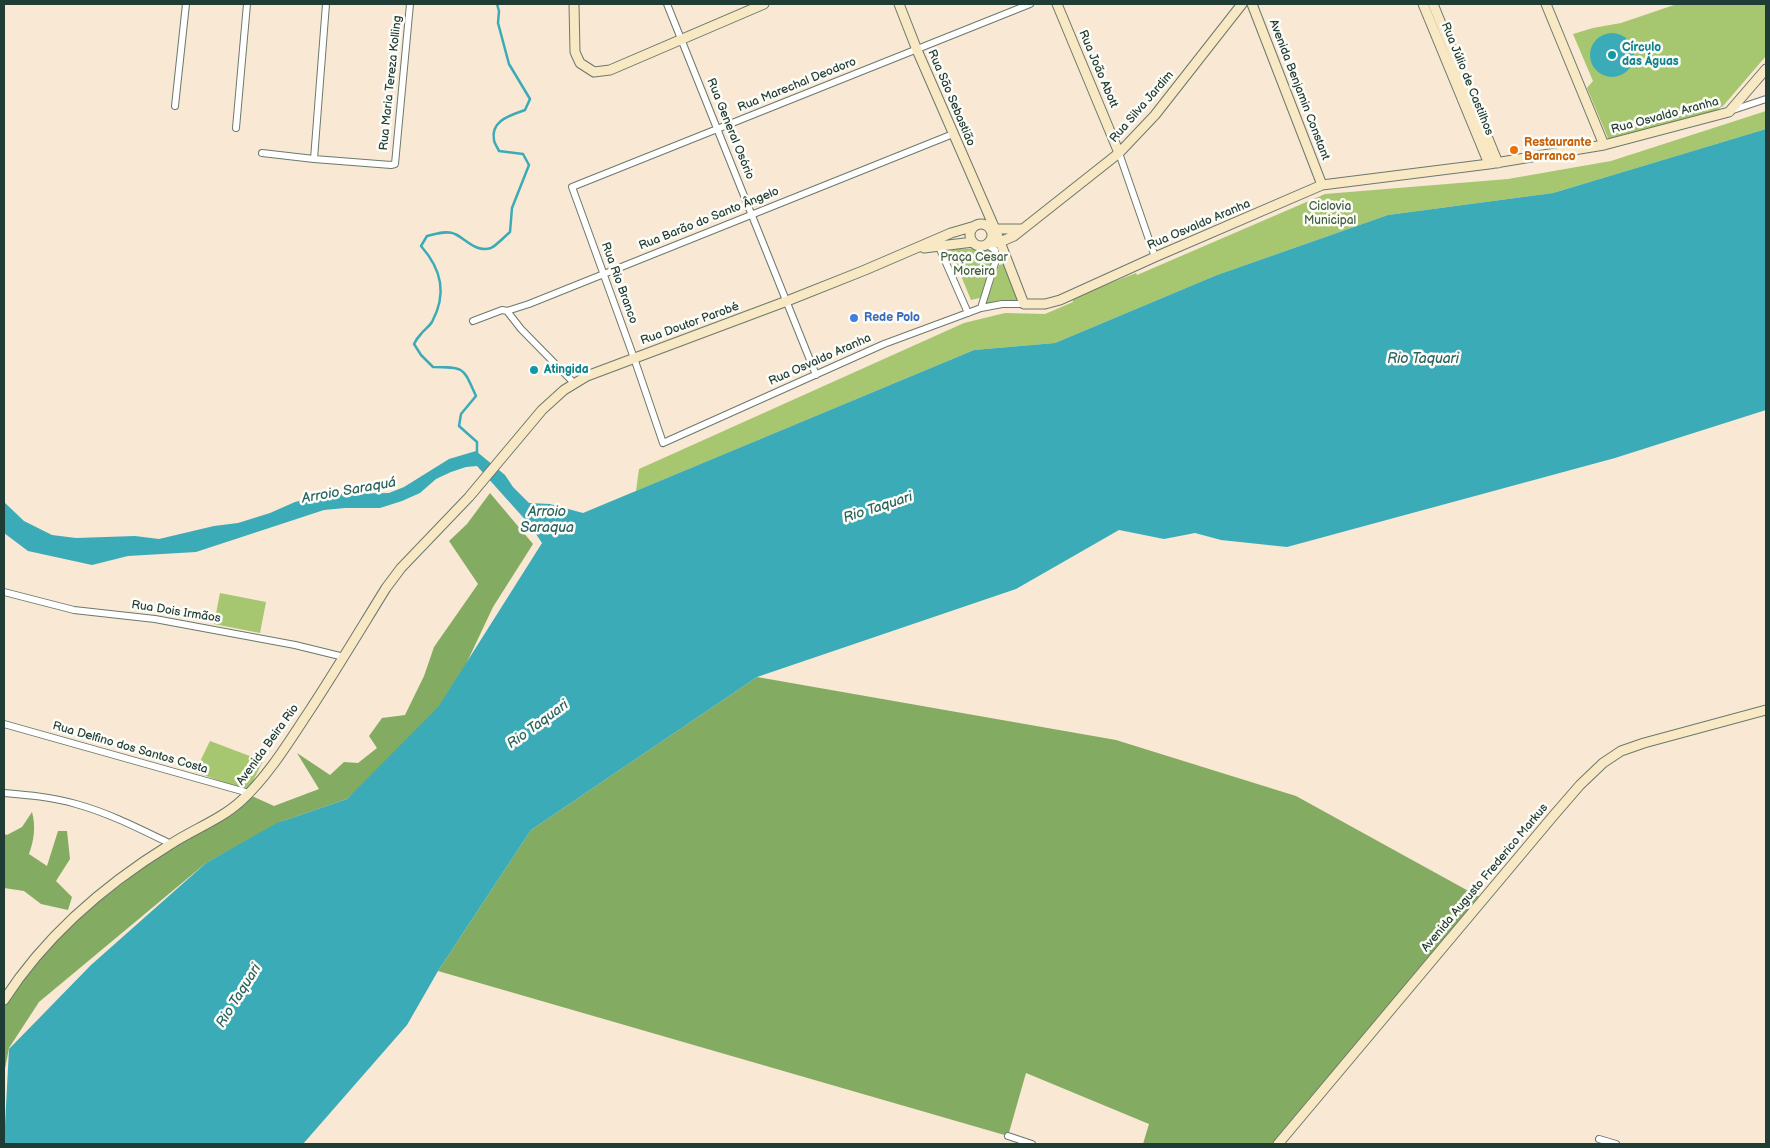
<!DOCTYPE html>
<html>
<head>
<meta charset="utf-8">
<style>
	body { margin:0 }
	#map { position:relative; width:1770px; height:1148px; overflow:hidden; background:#f8e8d4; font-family:"Balsamiq Sans",sans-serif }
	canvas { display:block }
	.frame { position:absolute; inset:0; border:5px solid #1f3d34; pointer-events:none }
</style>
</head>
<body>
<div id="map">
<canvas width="1770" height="1148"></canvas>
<div class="frame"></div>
</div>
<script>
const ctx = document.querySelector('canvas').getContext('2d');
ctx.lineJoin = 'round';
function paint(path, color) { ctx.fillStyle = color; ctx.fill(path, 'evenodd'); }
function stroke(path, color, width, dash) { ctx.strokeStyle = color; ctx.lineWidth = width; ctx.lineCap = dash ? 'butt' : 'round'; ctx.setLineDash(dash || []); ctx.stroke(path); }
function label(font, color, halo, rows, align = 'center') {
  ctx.font = font + ' "Balsamiq Sans",sans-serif'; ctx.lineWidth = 5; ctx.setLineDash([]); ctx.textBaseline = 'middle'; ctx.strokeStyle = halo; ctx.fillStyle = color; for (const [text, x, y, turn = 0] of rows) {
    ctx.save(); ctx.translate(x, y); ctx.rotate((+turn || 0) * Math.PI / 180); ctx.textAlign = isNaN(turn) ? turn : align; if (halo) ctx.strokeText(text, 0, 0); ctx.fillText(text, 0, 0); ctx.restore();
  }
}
paint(new Path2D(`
	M 1677,4 L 1766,4 L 1766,56 L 1723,106 L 1713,112 L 1611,139 L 1608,138 L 1587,88 L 1593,81 L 1573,34 L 1593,28 L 1621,23 Z
	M 1766,111 L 1766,129 L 1553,193 L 1388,215 L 1217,275 L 1055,343 L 974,350 L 636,491 L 639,469 L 964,323 L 1005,313 L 1045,314 L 1073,302 L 1072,298 L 1136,273 L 1137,275 L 1325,194 L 1508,179 L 1611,161 Z
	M 991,248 L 994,256 L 980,298 L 971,300 L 950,249 Z
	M 1004,264 L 1020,301 L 1001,300 L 986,304 L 999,265 Z
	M 220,593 L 266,602 L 260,633 L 214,624 Z
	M 210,741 L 263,761 L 248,791 L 195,772 Z`), '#a6c66f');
paint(new Path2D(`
	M 490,493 L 533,544 L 493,607 L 442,715 L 347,799 L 283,821 L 206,863 L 39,1002 L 9,1048 L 4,1074 L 4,1003 L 65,928 L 171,846 L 252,796 L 274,806 L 319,789 L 297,753 L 330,775 L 344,762 L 358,763 L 377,748 L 369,736 L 382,718 L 405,715 L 424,676 L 434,647 L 478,584 L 449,541 L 467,524 Z
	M 757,677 L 1116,740 L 1296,796 L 1483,899 L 1278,1144 L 1143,1144 L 1149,1124 L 1026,1073 L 1008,1136 L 438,971 L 531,830 Z
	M 32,812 C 36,827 34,840 29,854 L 47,866 L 58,831 L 67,831 L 70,859 L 56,881 L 72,897 L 68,910 L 41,904 L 24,891 L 4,888 L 4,834 L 7,835 L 22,827 Z`), '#84ab62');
paint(new Path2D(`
	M1590 55a22 22 0 1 1 44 0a22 22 0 1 1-44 0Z
	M 1766,129 L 1766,410 L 1615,458 L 1287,547 L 1221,540 L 1195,533 L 1164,539 L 1119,530 L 1016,589 L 757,677 L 531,830 L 438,971 L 407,1025 L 303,1144 L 4,1144 L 9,1049 L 91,965 L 206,863 L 277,823 L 347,799 L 439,706 L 542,543 L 530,525 L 477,466 L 466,467 L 451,472 L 436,479 L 420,493 L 402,501 L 380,508 L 345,508 L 324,510 L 196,552 L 128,556 L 92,565 L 28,551 L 4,533 L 4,502 L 24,521 L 52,535 L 76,538 L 135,536 L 159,539 L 214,526 L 238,523 L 270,513 L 295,502 L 327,494 L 389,493 L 404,487 L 449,459 L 476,451 L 505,475 L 513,487 L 529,503 L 550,504 L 583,513 L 974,350 L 1055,343 L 1217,275 L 1388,215 L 1553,193 Z`), '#3babb8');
stroke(new Path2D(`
	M 477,454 L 477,442 L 459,426 L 461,414 L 476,396 C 463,368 466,367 433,367 L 421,355 L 414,344 C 416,340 418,337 421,334 C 424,330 429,327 432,322 C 447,294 442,270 421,246 L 427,236 C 435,234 447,230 455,234 C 466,239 476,253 491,248 C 497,245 504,237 510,232 L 512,208 L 529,165 L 523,154 L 499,151 C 498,148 494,143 494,140 C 490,120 512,115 525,110 L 530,99 L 509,64 L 498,23 L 499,11 L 497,4`), '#3babb8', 2.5);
const street = new Path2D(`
	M 667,4 L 816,375
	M 175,106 L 186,4
	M 1730,111 L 1766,99
	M 236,128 L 247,4
	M 262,153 L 314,159 L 391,165 L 395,164 L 410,4
	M 1119,153 L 1155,257
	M 314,159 L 326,4
	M 939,247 L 968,313
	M 1024,304 L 1002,304 L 981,308 L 884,344 L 663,443 L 634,358 L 572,187 L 1030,4
	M 981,308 L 996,260 L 995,250 L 986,244
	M 507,311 L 521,329 L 574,383
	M 473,321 L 502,310 L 507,311 L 529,304 L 953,134
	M 4,592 L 74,610 L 155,619 L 295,645 L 344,657
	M 4,724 L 249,793
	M 4,793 C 28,795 52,797 76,804 C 109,813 140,829 171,844
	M 1008,1136 L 1032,1144
	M 1599,1139 L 1616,1144`);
const secondary = new Path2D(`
	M 574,4 L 575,52 L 580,63 L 594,72 L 610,70 L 764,4
	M 899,4 L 917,50 L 995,229 L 1024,304 L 1045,304 L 1060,300 L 1155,257 L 1322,185 L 1489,164 L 1604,145 L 1729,112 L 1766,69
	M 1057,4 L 1119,153
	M 1252,4 L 1322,185
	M 1423,4 L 1489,164
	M 1433,4 L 1498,163
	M 1546,4 L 1604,145
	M970 235a11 11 0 1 1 22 0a11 11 0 1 1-22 0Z
	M 992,229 L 1022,229
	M 988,243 L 1000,242 L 1014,236 L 1119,153 L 1155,115 L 1242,4
	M 924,248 L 973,242
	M 4,1000 C 46,935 106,884 171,844 C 194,829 222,819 242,800 C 268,776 288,743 308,713 C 335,672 360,630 386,588 L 401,568 L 469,497 L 542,410 L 564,390 L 587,376 L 787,301 L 865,270 L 951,233 L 975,226
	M 1278,1144 L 1554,815 L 1580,785 L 1603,763 L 1621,751 L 1644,743 L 1766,710`);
stroke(street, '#6b796c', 8);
stroke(secondary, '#6b796c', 11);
stroke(street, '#fff', 6);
stroke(secondary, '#f8e8c3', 9);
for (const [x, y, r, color] of [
	[1612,55,5,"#0f9aa8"],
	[1514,150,5,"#e8710a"],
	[854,318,5,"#3f7fe0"],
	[534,370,5,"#0f9aa8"]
]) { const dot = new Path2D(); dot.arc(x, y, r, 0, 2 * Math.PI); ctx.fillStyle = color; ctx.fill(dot); stroke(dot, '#fdfcf7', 2); }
label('bold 12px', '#0d838f', '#fdfcf7', [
	["Círculo",1622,48],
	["das Águas",1622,62],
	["Atingida",544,370]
], 'left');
label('12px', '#1f3d34', '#fdfcf7', [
	["Rua João Abott",1098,69,67],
	["Rua Júlio de Castilhos",1467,79,68],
	["Rua Maria Tereza Kolling",391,83,-84],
	["Rua Marechal Deodoro",797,85,-22],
	["Avenida Benjamin Constant",1299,90,69],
	["Rua São Sebastião",951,98,67],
	["Rua Silva Jardim",1142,107,-49],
	["Rua Osvaldo Aranha",1665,116,-15],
	["Rua General Osório",730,129,68],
	["Rua Barão do Santo Ângelo",709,219,-22],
	["Rua Osvaldo Aranha",1199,225,-23],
	["Rua Rio Branco",619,283,70],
	["Rua Doutor Parobé",690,324,-20],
	["Rua Osvaldo Aranha",820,360,-24],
	["Rua Dois Irmãos",176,612,9],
	["Avenida Beira Rio",268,745,-54],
	["Rua Delfino dos Santos Costa",130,748,16],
	["Avenida Augusto Frederico Markus",1485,878,-50]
]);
label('bold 12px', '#c56008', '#fdfcf7', [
	["Restaurante",1524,143],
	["Barranco",1524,157]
], 'left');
label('12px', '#415f43', '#fdfcf7', [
	["Ciclovia",1330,207],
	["Municipal",1330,221],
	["Praça Cesar",974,258],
	["Moreira",974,272]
]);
label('bold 12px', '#366cbe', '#fdfcf7', [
	["Rede Polo",864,318]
], 'left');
label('italic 14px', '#296462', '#fdfcf7', [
	["Rio Taquari",1423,359],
	["Arroio Saraquá",349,491,-10],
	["Rio Taquari",878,508,-18],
	["Arroio",547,512],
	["Saraqua",547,528],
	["Rio Taquari",538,725,-36],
	["Rio Taquari",239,996,-58]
]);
</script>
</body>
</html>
